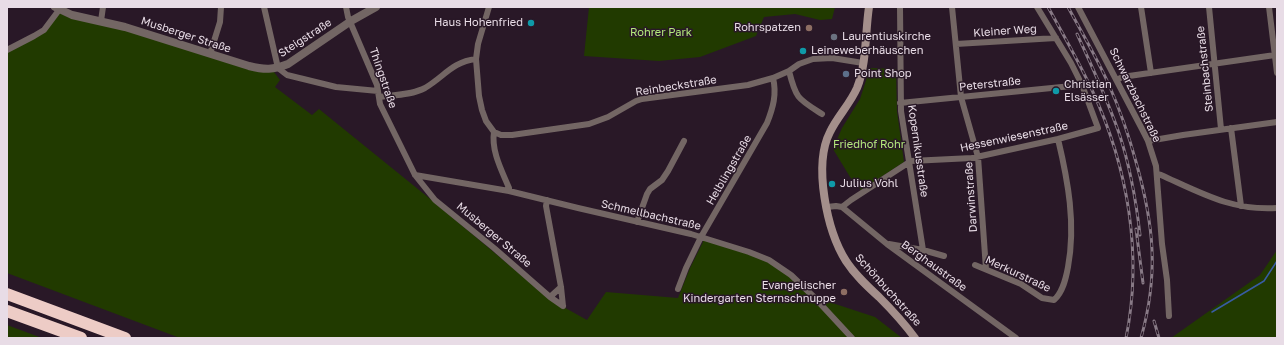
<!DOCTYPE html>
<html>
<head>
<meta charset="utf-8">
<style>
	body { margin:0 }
	#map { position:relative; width:1284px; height:345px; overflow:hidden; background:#291827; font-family:"Golos Text",sans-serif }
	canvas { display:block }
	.frame { position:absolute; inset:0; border:8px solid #e8dce6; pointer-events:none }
</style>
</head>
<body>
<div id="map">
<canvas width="1284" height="345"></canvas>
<div class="frame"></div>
</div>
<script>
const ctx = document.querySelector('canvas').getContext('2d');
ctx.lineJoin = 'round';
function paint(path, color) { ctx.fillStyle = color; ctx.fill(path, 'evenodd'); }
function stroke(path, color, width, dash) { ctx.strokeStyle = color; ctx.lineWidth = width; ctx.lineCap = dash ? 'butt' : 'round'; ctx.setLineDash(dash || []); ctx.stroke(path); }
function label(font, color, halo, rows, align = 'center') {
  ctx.font = font + ' "Golos Text",sans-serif'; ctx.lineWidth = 3; ctx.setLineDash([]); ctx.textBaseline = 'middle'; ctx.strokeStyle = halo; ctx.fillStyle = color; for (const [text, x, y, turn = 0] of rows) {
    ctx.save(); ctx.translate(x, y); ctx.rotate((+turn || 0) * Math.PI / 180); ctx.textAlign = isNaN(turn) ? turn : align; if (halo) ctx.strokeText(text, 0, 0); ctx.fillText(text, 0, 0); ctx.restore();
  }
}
paint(new Path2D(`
	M 589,7 L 835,7 L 832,19 L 820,20 L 795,14 L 764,17 L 756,36 L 700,57 L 659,61 L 584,56 Z
	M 59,13 L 71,18 L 101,23 L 274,72 L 280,80 L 275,87 L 312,115 L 319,109 L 429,198 L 551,300 L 587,320 L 606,292 L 678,298 L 690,268 L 703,242 L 701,237 L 769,260 L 814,297 L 875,317 L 902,338 L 180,338 L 7,273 L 7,50 L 34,36 Z
	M 870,68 L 896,69 L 897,111 L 904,162 L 861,190 L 850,177 L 833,149 L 842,128 L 860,99 Z
	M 1277,250 L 1277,338 L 1171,338 L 1260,275 Z
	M 7,325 L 42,338 L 7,338 Z`), '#213a00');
stroke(new Path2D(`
	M 1212,312 L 1264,281 L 1277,261`), '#385ca3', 1.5);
stroke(new Path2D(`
	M 264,7 L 278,68 L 287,75 L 336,87 L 378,91
	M 346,7 L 348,17 L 377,85 L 380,104 L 415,175 L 435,200 L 494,248 L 550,297 L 563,306
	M 489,7 L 478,44 L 476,59 L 479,96 L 482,110 L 486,121 L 494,132 C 491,151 502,171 509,188 L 509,191
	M 900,7 L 901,111 L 923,250
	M 952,7 L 961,97 L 978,157 L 986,269
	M 1078,7 L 1142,129 L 1148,141 L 1156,166 L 1162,244 L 1167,280 L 1169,316
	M 1141,7 L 1151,73
	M 1209,7 L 1221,129
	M 1269,7 L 1277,73
	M 101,21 L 103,7
	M 956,44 L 1056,38
	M 7,50 L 34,36 L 44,30 L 59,10
	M 210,54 L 220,22 L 221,7
	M 789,71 C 796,99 798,99 822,114
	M 1117,80 L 1122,77 L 1275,55
	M 379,97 C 394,95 412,95 425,88 C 445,76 452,62 476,59
	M 900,103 L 1082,85
	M 1231,128 L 1241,206
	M 494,132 L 501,135 L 512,135 L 589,124 L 608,117 L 636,101 L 642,99 L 748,85 L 773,78 L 789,71 L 799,64 L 813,59 L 832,58 L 863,63
	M 1148,141 L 1183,135 L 1277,122
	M 1157,174 L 1161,175 C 1201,193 1232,211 1277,208
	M 415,175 L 509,191 L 578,208 L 691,234 L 749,252 L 769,260 L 791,275 L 814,297 L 852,338
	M 547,200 L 546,206 L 561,287 L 563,306
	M 827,207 L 836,206 L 842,207
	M 842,207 L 851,200 L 911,161 L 972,158 L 1058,139 L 1098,128 L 1082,85 L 1071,63 L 1037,7
	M 842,207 L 887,244 L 1016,338
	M 637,222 L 647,194 L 650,189 L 662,180 L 668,171 L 684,141
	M 889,244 L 923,250 L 944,256
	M 975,265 L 1021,284 L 1042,298 L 1054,300 C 1063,292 1066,278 1068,267 C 1076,224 1068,181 1058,139
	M 678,289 L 686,268 L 701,237 L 767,123 C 773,108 777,94 773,78
	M 550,297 L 561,287`), '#736664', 6);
stroke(new Path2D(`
	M 55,7 L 72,15 L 125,27 L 249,66 C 265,70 273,70 288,64 L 351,21 L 376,7`), '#736664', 8);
stroke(new Path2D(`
	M 869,7 C 865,33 867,63 857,88 C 850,104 837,117 830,132 C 813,165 827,231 846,261 C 855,275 867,286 879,297 C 892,310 904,323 915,338`), '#a48f8b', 8);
stroke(new Path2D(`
	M 7,294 L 125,338
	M 7,311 L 81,338`), '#edccc6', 12);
const rail = new Path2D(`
	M 1048,7 C 1063,34 1079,62 1092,90 C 1128,167 1143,255 1126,338
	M 1068,7 C 1082,33 1097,58 1109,85 C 1120,110 1129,136 1136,162 C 1154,225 1159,274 1141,338
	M 1077,34 C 1092,66 1107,99 1119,133 C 1130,166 1136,200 1140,235
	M 1136,229 L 1143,283
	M 1154,321 L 1159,338`);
stroke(rail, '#887a86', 3);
stroke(rail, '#291827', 1.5, [4.5]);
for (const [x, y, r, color] of [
	[531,23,4,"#0f9aa8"],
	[809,28,4,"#8d6e63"],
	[834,37,4,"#6b7280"],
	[803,51,4,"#0f9aa8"],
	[846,74,4,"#5c6f8a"],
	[1056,91,4,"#0f9aa8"],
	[832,184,4,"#0f9aa8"],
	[844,292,4,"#8d6e63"]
]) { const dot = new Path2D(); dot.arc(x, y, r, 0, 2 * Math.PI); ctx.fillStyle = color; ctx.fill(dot); stroke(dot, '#291827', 1.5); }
label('11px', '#e8dce6', '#291827', [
	["Haus Hohenfried",523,23,"right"],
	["Rohrspatzen",801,28,"right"],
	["Laurentiuskirche",842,37],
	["Leineweberhäuschen",811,51],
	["Point Shop",854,74],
	["Christian",1064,85],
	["Elsässer",1064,98],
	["Julius Vohl",840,184],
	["Evangelischer",836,286,"right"],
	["Kindergarten Sternschnuppe",836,299,"right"]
], 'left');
label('11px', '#e8dce6', '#291827', [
	["Kleiner Weg",1005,31,-4],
	["Musberger Straße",186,35,18],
	["Steigstraße",305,38,-33],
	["Steinbachstraße",1205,69,-96],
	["Thingstraße",383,78,71],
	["Peterstraße",990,84,-6],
	["Reinbeckstraße",676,86,-9],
	["Schwarzbachstraße",1135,95,64],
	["Hessenwiesenstraße",1014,137,-12],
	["Kopernikusstraße",918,151,82],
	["Helblingstraße",729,170,-60],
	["Darwinstraße",971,197,-94],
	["Schmellbachstraße",651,215,13],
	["Musberger Straße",494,235,40],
	["Berghaustraße",934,266,36],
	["Merkurstraße",1018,274,25],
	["Schönbuchstraße",888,290,48]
]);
label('11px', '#b3ea7b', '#291827', [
	["Rohrer Park",661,33],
	["Friedhof Rohr",869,145]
]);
</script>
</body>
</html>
